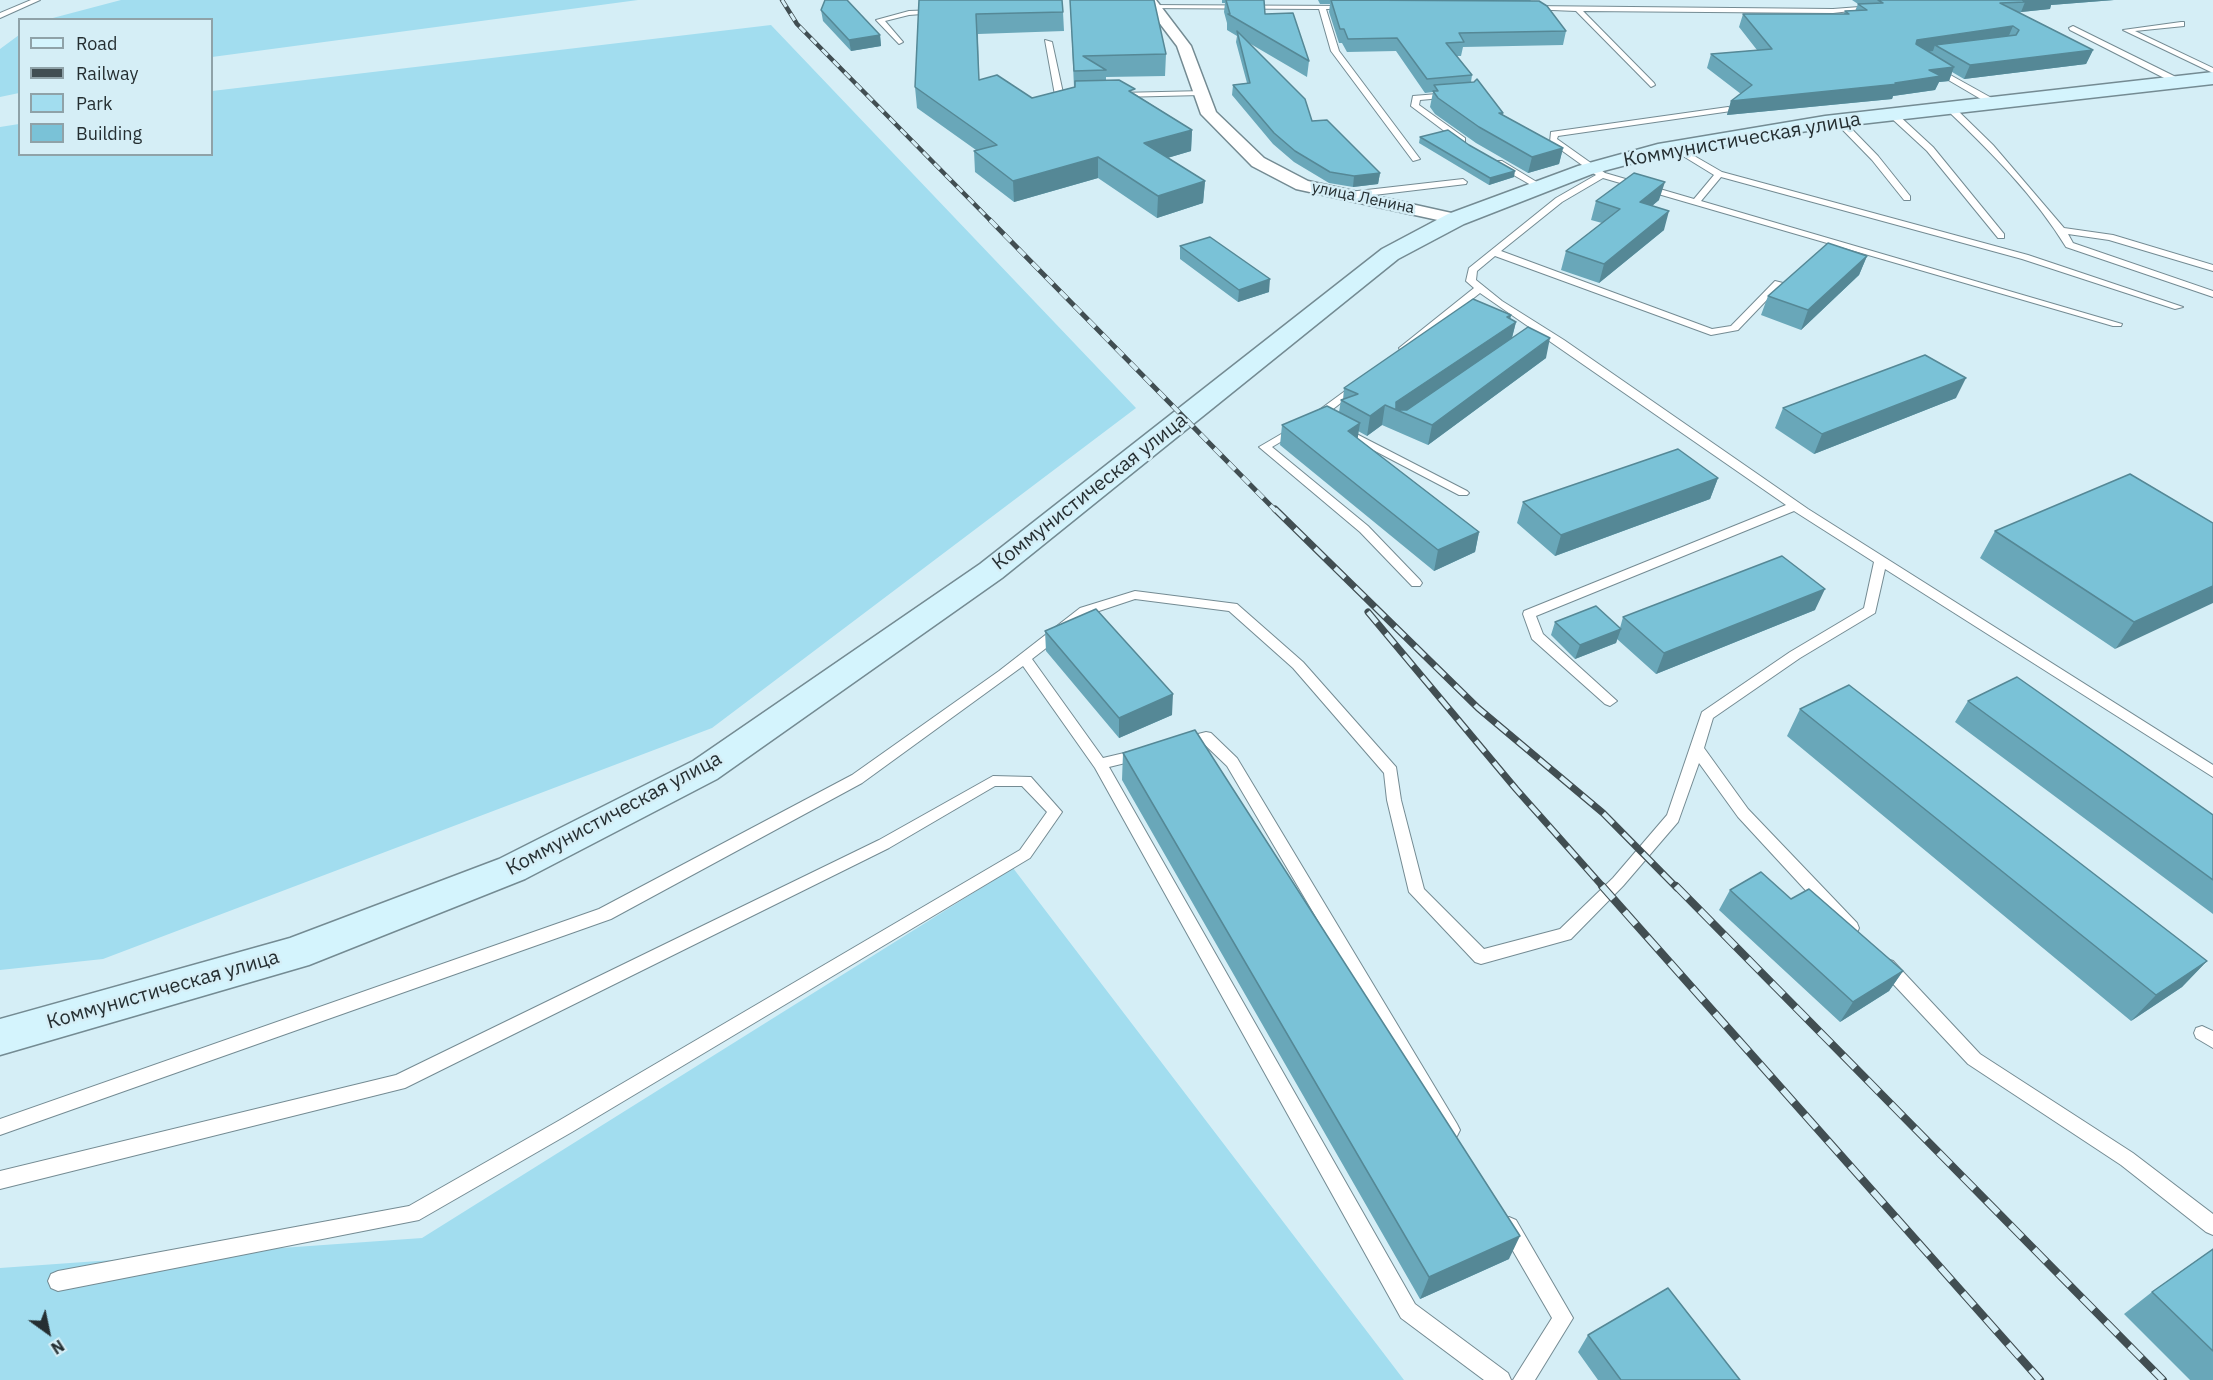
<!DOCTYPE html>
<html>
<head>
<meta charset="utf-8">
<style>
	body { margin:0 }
	#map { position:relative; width:2213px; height:1380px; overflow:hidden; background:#d5eef6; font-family:"IBM Plex Sans",sans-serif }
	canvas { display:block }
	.legend { position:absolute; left:18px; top:18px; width:195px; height:138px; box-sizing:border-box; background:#d5eef6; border:2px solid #8fa2a8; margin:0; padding:8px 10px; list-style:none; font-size:18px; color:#252f32 }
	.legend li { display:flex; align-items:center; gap:12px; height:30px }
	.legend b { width:30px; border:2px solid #8fa2a8 }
	.north { position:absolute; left:18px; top:1302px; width:60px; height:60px; -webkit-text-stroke:4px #d5eef6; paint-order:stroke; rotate:147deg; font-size:16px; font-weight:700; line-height:24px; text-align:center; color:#252f32 }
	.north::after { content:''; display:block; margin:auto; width:21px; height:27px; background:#252f32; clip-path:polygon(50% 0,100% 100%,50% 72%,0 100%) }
</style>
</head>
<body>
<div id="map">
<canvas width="2213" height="1380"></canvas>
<ul class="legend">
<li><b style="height:8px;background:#d4f4fd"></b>Road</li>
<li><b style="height:8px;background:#414e52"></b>Railway</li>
<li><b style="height:16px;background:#a2ddef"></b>Park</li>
<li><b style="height:16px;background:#7ac2d7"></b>Building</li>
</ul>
<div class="north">N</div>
</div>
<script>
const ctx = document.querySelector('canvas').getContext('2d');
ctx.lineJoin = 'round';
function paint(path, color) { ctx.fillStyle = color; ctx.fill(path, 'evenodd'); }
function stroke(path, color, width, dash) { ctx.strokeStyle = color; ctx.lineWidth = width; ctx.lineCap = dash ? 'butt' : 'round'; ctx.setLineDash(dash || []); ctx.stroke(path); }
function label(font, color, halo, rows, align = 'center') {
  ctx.font = font + ' "IBM Plex Sans",sans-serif'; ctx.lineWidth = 5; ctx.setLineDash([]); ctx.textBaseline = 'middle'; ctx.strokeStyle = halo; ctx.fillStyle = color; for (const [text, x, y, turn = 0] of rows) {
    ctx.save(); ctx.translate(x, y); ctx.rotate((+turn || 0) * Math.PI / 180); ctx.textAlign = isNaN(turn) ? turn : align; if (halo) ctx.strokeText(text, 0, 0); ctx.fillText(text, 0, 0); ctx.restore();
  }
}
paint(new Path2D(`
	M 121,0 L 638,0 L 212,57 L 212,20 L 49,19 Z
	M 771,25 L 1136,408 L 712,728 L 103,959 L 0,970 L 0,127 L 19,124 L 20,154 L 212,154 L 212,91 Z
	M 19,35 L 19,93 L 0,97 L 0,49 Z
	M 1013,868 L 1404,1380 L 0,1380 L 0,1268 L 422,1238 Z`), '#a2ddef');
const lane = new Path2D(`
	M 31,0 L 40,0 L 0,18 L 0,13 Z
	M 1143,5 L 1350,6 L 1348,9 L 1326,9 L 1339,51 L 1420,159 L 1413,161 L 1331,51 L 1319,9 L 1141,8 Z
	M 1530,6 L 1833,9 L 1873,6 L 1876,8 L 1833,13 L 1583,11 L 1654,83 L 1655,85 L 1651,87 L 1576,11 L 1528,9 Z
	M 937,10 L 939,11 L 935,13 L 909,15 L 885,21 L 903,42 L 899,44 L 876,20 L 909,11 Z
	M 2181,22 L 2184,22 L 2184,26 L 2135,31 L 2213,68 L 2213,73 L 2123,30 Z
	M 2073,26 L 2182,80 L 2183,82 L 2176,84 L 2070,30 L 2069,28 Z
	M 1045,40 L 1052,42 L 1063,93 L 1076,95 L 1076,99 L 1055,95 Z
	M 1936,67 L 1997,101 L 1998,103 L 1991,105 L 1933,71 L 1933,67 Z
	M 1204,91 L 1205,93 L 1201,95 L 1119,97 L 1115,95 L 1119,93 Z
	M 1450,93 L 1454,95 L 1453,97 L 1420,100 L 1419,105 L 1465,138 L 1465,142 L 1459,142 L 1411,106 L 1413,96 Z
	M 1947,106 L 1953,106 L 1993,145 L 2064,228 L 2113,235 L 2213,265 L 2213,271 L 2109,240 L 2068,234 L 2073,243 L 2213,291 L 2213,297 L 2066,247 C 2035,196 1990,151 1947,110 Z
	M 1728,107 L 1732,109 L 1731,111 L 1558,136 L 1557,139 L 1605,173 L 1694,199 L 1714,175 L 1670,148 L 1677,146 L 1722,172 L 2028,255 L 2183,307 L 2175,309 L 2022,259 L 1721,177 L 1701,201 L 2122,324 L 2121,326 L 2113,326 L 1603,178 L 1562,202 L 1501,251 L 1712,329 L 1731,326 L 1775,281 L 1783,283 L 1738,330 L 1711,335 L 1495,256 L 1477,271 L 1476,280 L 1502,301 L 1564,340 L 1808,509 L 2213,765 L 2213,777 L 1885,569 L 1875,613 L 1800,658 L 1713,718 L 1704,748 L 1748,809 L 1857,923 L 1859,928 L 1857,933 L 1851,935 L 1845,933 L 1738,817 L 1699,763 L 1678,822 L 1623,886 L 1571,939 L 1481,964 L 1475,962 L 1409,892 L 1387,800 L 1384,773 L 1293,668 L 1229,611 L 1135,599 L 1090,614 L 1032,659 L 1103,758 L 1141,749 L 1146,750 L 1148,754 L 1146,758 L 1109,767 L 1415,1304 L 1508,1373 L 1511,1380 L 1484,1380 L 1401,1318 L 1095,768 L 1023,666 L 862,783 L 611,919 L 0,1135 L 0,1119 L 599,909 L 852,775 L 999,671 L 1080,608 L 1135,591 L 1237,604 L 1303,662 L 1396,767 L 1401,800 L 1424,889 L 1484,949 L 1560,929 L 1613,878 L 1667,815 L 1702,712 L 1790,652 L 1864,608 L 1874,562 L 1794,511 L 1536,616 L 1543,634 L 1617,701 L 1610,706 L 1605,704 L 1532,639 L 1523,614 L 1524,611 L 1786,505 L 1480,293 L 1408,350 L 1400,350 L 1399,348 L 1474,288 L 1466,281 L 1469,268 L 1556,198 L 1596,175 L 1550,142 L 1551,132 Z
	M 1889,112 L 1895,112 L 1933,147 L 2004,234 L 2004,238 L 1998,238 L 1927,151 L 1889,116 Z
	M 1835,118 L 1841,118 L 1878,156 L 1910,196 L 1910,200 L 1904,200 L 1872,160 L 1835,122 Z
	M 1496,161 L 1502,161 L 1545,187 L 1538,189 L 1496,165 Z
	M 1463,179 L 1467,182 L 1466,184 L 1349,198 L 1345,195 L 1349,192 Z
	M 1356,383 L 1361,386 L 1360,388 L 1319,420 L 1311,420 L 1311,416 Z
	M 1295,426 L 1299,427 L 1299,431 L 1272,447 L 1368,526 L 1420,580 L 1422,583 L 1420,586 L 1412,586 L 1360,532 L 1259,447 Z
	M 1341,426 L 1467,491 L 1469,493 L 1467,495 L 1459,495 L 1337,431 L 1337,427 Z
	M 1206,732 L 1211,733 L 1237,758 L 1457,1124 L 1460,1130 L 1457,1136 L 1451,1138 L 1445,1136 L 1227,766 L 1203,743 L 1183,748 L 1178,747 L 1176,743 L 1178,739 Z
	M 993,776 L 1031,777 L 1062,812 L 1030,858 L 572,1132 L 419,1220 L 58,1291 L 51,1288 L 48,1281 L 51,1274 L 58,1271 L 409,1206 L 560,1120 L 1020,850 L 1047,812 L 1022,786 L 995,786 L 889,848 L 405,1088 L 0,1189 L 0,1171 L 396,1075 L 879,840 Z
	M 1887,959 L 1893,961 L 1980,1054 L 2133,1153 L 2213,1214 L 2213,1235 L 2206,1232 L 2121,1165 L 1968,1064 L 1881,971 L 1879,966 L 1881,961 Z
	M 2202,1026 L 2213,1031 L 2213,1048 L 2196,1038 L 2194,1033 L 2196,1028 Z
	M 1509,1217 L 1516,1220 L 1573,1318 L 1535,1380 L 1513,1380 L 1552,1318 L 1502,1232 L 1500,1226 L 1502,1220 Z`);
const street = new Path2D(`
	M 1142,0 L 1156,0 L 1191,46 L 1216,112 L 1264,158 L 1308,181 L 1456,214 L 1462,215 L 1465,219 L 1462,223 L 1456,224 L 1296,189 L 1252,166 L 1201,114 L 1177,46 Z`);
const secondary = new Path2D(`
	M 2213,72 L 2213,84 L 1825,128 L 1660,156 L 1592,174 L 1464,224 L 1398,259 L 1002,578 L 717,779 L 525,879 L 309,965 L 0,1055 L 0,1019 L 290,938 L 499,859 L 693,761 L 980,564 L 1382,249 L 1448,214 L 1578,166 L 1658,144 L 1825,116 Z`);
stroke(lane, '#748b93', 2);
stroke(street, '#748b93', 3);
stroke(secondary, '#748b93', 3);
paint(lane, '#fff');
paint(street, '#fff');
paint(secondary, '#d4f4fd');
const railFar3 = new Path2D(`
	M 782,0 L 797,24 L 992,222`);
const railFar2 = new Path2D(`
	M 990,220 L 1276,511`);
const railFar1 = new Path2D(`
	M 1275,509 L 1478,708 L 1603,813 L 1677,888
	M 1368,612 L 1516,789 L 1604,888`);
const rail = new Path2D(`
	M 1602,886 L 2040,1380
	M 1676,886 L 2163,1380`);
stroke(railFar3, '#414e52', 4.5);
stroke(railFar2, '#414e52', 5);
stroke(railFar1, '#414e52', 7);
stroke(rail, '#414e52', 8);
stroke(railFar3, '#d5eef6', 3, [8]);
stroke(railFar2, '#d5eef6', 4, [10]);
stroke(railFar1, '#d5eef6', 4.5, [14]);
stroke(rail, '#d5eef6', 6, [17]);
paint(new Path2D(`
	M 919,0 L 1063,12 L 1064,31 L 978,34 L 979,80 L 1032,98 L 1074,87 L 1070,0 L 1166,54 L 1165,76 L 1106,77 L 1106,80 L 1135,94 L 1192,130 L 1191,151 L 1167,158 L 1205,181 L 1203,203 L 1157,218 L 1098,178 L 1014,202 L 975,172 L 974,151 L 976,150 L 917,108 L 915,87 Z
	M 1222,0 L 1264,0 L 1265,14 L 1309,61 L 1307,77 L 1249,43 L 1312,121 L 1380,173 L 1378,184 L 1353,187 L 1329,183 L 1294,162 L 1273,144 L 1232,95 L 1233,85 L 1247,83 L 1236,42 L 1237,36 L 1227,30 L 1227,23 L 1224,12 L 1225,3 L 1222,3 Z
	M 1318,0 L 1530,0 L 1566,31 L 1563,45 L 1463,47 L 1461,56 L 1457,56 L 1472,75 L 1471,82 L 1503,113 L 1503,115 L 1563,148 L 1559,164 L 1528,173 L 1476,143 L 1435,114 L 1430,107 L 1433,92 L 1425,93 L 1396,51 L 1347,52 L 1342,43 L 1339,43 L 1329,12 L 1330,4 L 1320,4 Z
	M 1852,0 L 2114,0 L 2051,5 L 2050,9 L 2021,12 L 2020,13 L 2093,50 L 2086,64 L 1964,79 L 1952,72 L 1949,81 L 1939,82 L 1935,90 L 1893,96 L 1892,99 L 1727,115 L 1731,101 L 1741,94 L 1707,68 L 1711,54 L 1757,50 L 1739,27 L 1743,14 L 1844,14 L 1845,11 L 1855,11 L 1858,4 Z
	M 821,10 L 880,35 L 881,46 L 851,51 L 823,21 Z
	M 1420,137 L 1514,177 L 1489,185 L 1419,143 Z
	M 1659,200 L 1652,206 L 1664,230 L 1599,283 L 1561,270 L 1566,251 L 1602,223 L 1591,220 L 1596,201 Z
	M 1180,246 L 1269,292 L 1238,302 L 1180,259 Z
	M 1867,256 L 1859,275 L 1801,330 L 1761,315 L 1768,296 Z
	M 1511,315 L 1510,319 L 1516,322 L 1512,338 L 1546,358 L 1428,445 L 1382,425 L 1367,436 L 1358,431 L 1357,438 L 1479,532 L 1475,552 L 1434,571 L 1280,445 L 1282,425 L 1339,412 L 1341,400 L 1343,400 L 1344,388 Z
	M 1956,398 L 1814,454 L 1775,428 L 1783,408 Z
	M 1718,478 L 1710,499 L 1555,556 L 1517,523 L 1523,502 Z
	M 2213,523 L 2115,649 L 1980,558 L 1995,531 Z
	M 1815,610 L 1656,674 L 1617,639 L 1616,643 L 1575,659 L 1551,635 L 1555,622 L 1620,628 L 1623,617 Z
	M 1045,631 L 1172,715 L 1119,738 L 1046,651 Z
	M 1968,701 L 2213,815 L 2213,914 L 1955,722 Z
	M 1800,709 L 2207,961 L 2182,987 L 2131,1021 L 1787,736 Z
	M 1123,753 L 1509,1259 L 1420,1299 L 1122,780 Z
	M 1730,890 L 1791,899 L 1903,971 L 1889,991 L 1840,1022 L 1719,910 Z
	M 2213,1249 L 2213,1380 L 2190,1380 L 2124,1314 L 2152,1292 Z
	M 1588,1335 L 1740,1380 L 1598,1380 L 1578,1352 Z`), '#69a7b9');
paint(new Path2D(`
	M 2019,0 L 2114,0 L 2051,5 L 2050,9 L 2021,12 L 2025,2 Z
	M 2013,26 L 2007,40 L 1935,45 L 1933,51 L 1912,54 L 1917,40 Z
	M 880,35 L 881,46 L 851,51 L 849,40 Z
	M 2093,50 L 2086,64 L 1964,79 L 1970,65 Z
	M 1954,67 L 1949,81 L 1939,82 L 1935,90 L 1893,96 L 1892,99 L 1727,115 L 1731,101 L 1895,83 L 1929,70 Z
	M 1192,130 L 1191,151 L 1144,165 L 1144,143 Z
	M 1563,148 L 1559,164 L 1528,173 L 1532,157 Z
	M 1098,157 L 1098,178 L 1014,202 L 1013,181 Z
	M 1515,171 L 1514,177 L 1489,185 L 1490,178 Z
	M 1380,173 L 1378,184 L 1353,187 L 1354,176 Z
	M 1205,181 L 1203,203 L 1157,218 L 1158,196 Z
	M 1665,182 L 1659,200 L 1635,220 L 1640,202 Z
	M 1669,211 L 1664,230 L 1599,283 L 1604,264 Z
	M 1867,256 L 1859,275 L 1801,330 L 1808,310 Z
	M 1270,279 L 1269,292 L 1238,302 L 1239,290 Z
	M 1511,315 L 1508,327 L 1516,322 L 1511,341 L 1405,414 L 1395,409 L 1396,402 Z
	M 1550,338 L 1546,358 L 1428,445 L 1432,425 Z
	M 1966,378 L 1956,398 L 1814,454 L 1822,434 Z
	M 1385,405 L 1382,425 L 1367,436 L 1370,416 Z
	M 1360,423 L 1357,443 L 1348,431 Z
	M 1718,478 L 1710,499 L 1555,556 L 1561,535 Z
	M 1479,532 L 1475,552 L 1434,571 L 1438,550 Z
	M 2213,586 L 2213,603 L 2115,649 L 2134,622 Z
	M 1825,589 L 1815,610 L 1656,674 L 1664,653 Z
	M 1621,629 L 1616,643 L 1575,659 L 1580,645 Z
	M 1173,694 L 1172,715 L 1119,738 L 1119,718 Z
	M 2207,961 L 2182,987 L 2131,1021 L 2156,995 Z
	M 1903,971 L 1889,991 L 1840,1022 L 1853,1002 Z
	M 1520,1236 L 1509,1259 L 1420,1299 L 1429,1277 Z`), '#558896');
const building = new Path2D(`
	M 825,0 L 847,0 L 880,35 L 849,40 L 821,10 Z
	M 919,0 L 1062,0 L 1063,12 L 976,14 L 979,80 L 997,75 L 1032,98 L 1075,87 L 1075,81 L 1119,80 L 1135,89 L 1129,91 L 1192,130 L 1144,143 L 1205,181 L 1158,196 L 1098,157 L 1013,181 L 974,151 L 997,145 L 915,87 Z
	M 1070,0 L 1154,0 L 1166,54 L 1083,56 L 1106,70 L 1074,71 Z
	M 1226,0 L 1264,0 L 1265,14 L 1293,13 L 1309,61 L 1228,14 L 1230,14 Z
	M 1331,0 L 1539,1 L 1547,6 L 1566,31 L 1459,33 L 1464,42 L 1446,43 L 1472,75 L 1427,79 L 1397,38 L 1348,39 L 1344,29 L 1340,29 Z
	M 1878,0 L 2022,0 L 2025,2 L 2000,3 L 2093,50 L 1970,65 L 1935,45 L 2016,35 L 2019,30 L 2013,26 L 1917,40 L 1916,44 L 1954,67 L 1929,70 L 1941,76 L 1895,83 L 1898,84 L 1731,101 L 1752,85 L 1711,54 L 1772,49 L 1743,14 L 1849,14 L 1845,11 L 1867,10 L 1858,4 L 1883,3 Z
	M 1237,31 L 1305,99 L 1312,121 L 1327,120 L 1380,173 L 1354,176 L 1330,172 L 1295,151 L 1274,133 L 1233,85 L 1250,83 Z
	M 1477,79 L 1503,113 L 1499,113 L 1563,148 L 1532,157 L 1479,127 L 1438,98 L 1433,91 L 1438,91 L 1434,85 L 1474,82 Z
	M 1448,130 L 1469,145 L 1515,171 L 1490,178 L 1420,137 Z
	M 1634,173 L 1665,182 L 1640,202 L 1669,211 L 1604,264 L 1566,251 L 1620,209 L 1596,201 Z
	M 1210,237 L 1270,279 L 1239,290 L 1180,246 Z
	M 1828,243 L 1867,256 L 1808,310 L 1768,296 Z
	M 1473,299 L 1511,315 L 1507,317 L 1516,322 L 1396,402 L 1396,410 L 1407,410 L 1528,327 L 1550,338 L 1432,425 L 1385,405 L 1370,416 L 1341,400 L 1358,394 L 1344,388 Z
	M 1925,355 L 1966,378 L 1822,434 L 1783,408 Z
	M 1327,406 L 1360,423 L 1348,431 L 1479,532 L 1438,550 L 1282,425 Z
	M 1678,449 L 1718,478 L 1561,535 L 1523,502 Z
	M 2130,474 L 2213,523 L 2213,586 L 2134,622 L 1995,531 Z
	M 1782,556 L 1825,589 L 1664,653 L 1623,617 Z
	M 1596,606 L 1621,629 L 1580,645 L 1555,622 Z
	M 1096,609 L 1173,694 L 1119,718 L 1045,631 Z
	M 2017,677 L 2213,815 L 2213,880 L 1968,701 Z
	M 1849,685 L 2207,961 L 2156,995 L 1800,709 Z
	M 1195,730 L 1520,1236 L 1429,1277 L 1123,753 Z
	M 1761,872 L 1791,899 L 1809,889 L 1903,971 L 1853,1002 L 1730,890 Z
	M 2213,1249 L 2213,1351 L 2152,1292 Z
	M 1668,1288 L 1740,1380 L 1621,1380 L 1588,1335 Z`);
paint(building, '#7ac2d7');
stroke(building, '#558896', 1.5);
label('16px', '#252f32', '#d5eef6', [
	["улица Ленина",1363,198,12]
]);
label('20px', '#252f32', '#d5eef6', [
	["Коммунистическая улица",1742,140,-10],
	["Коммунистическая улица",1090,492,-38],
	["Коммунистическая улица",614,814,-28],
	["Коммунистическая улица",163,990,-16]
]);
</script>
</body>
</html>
